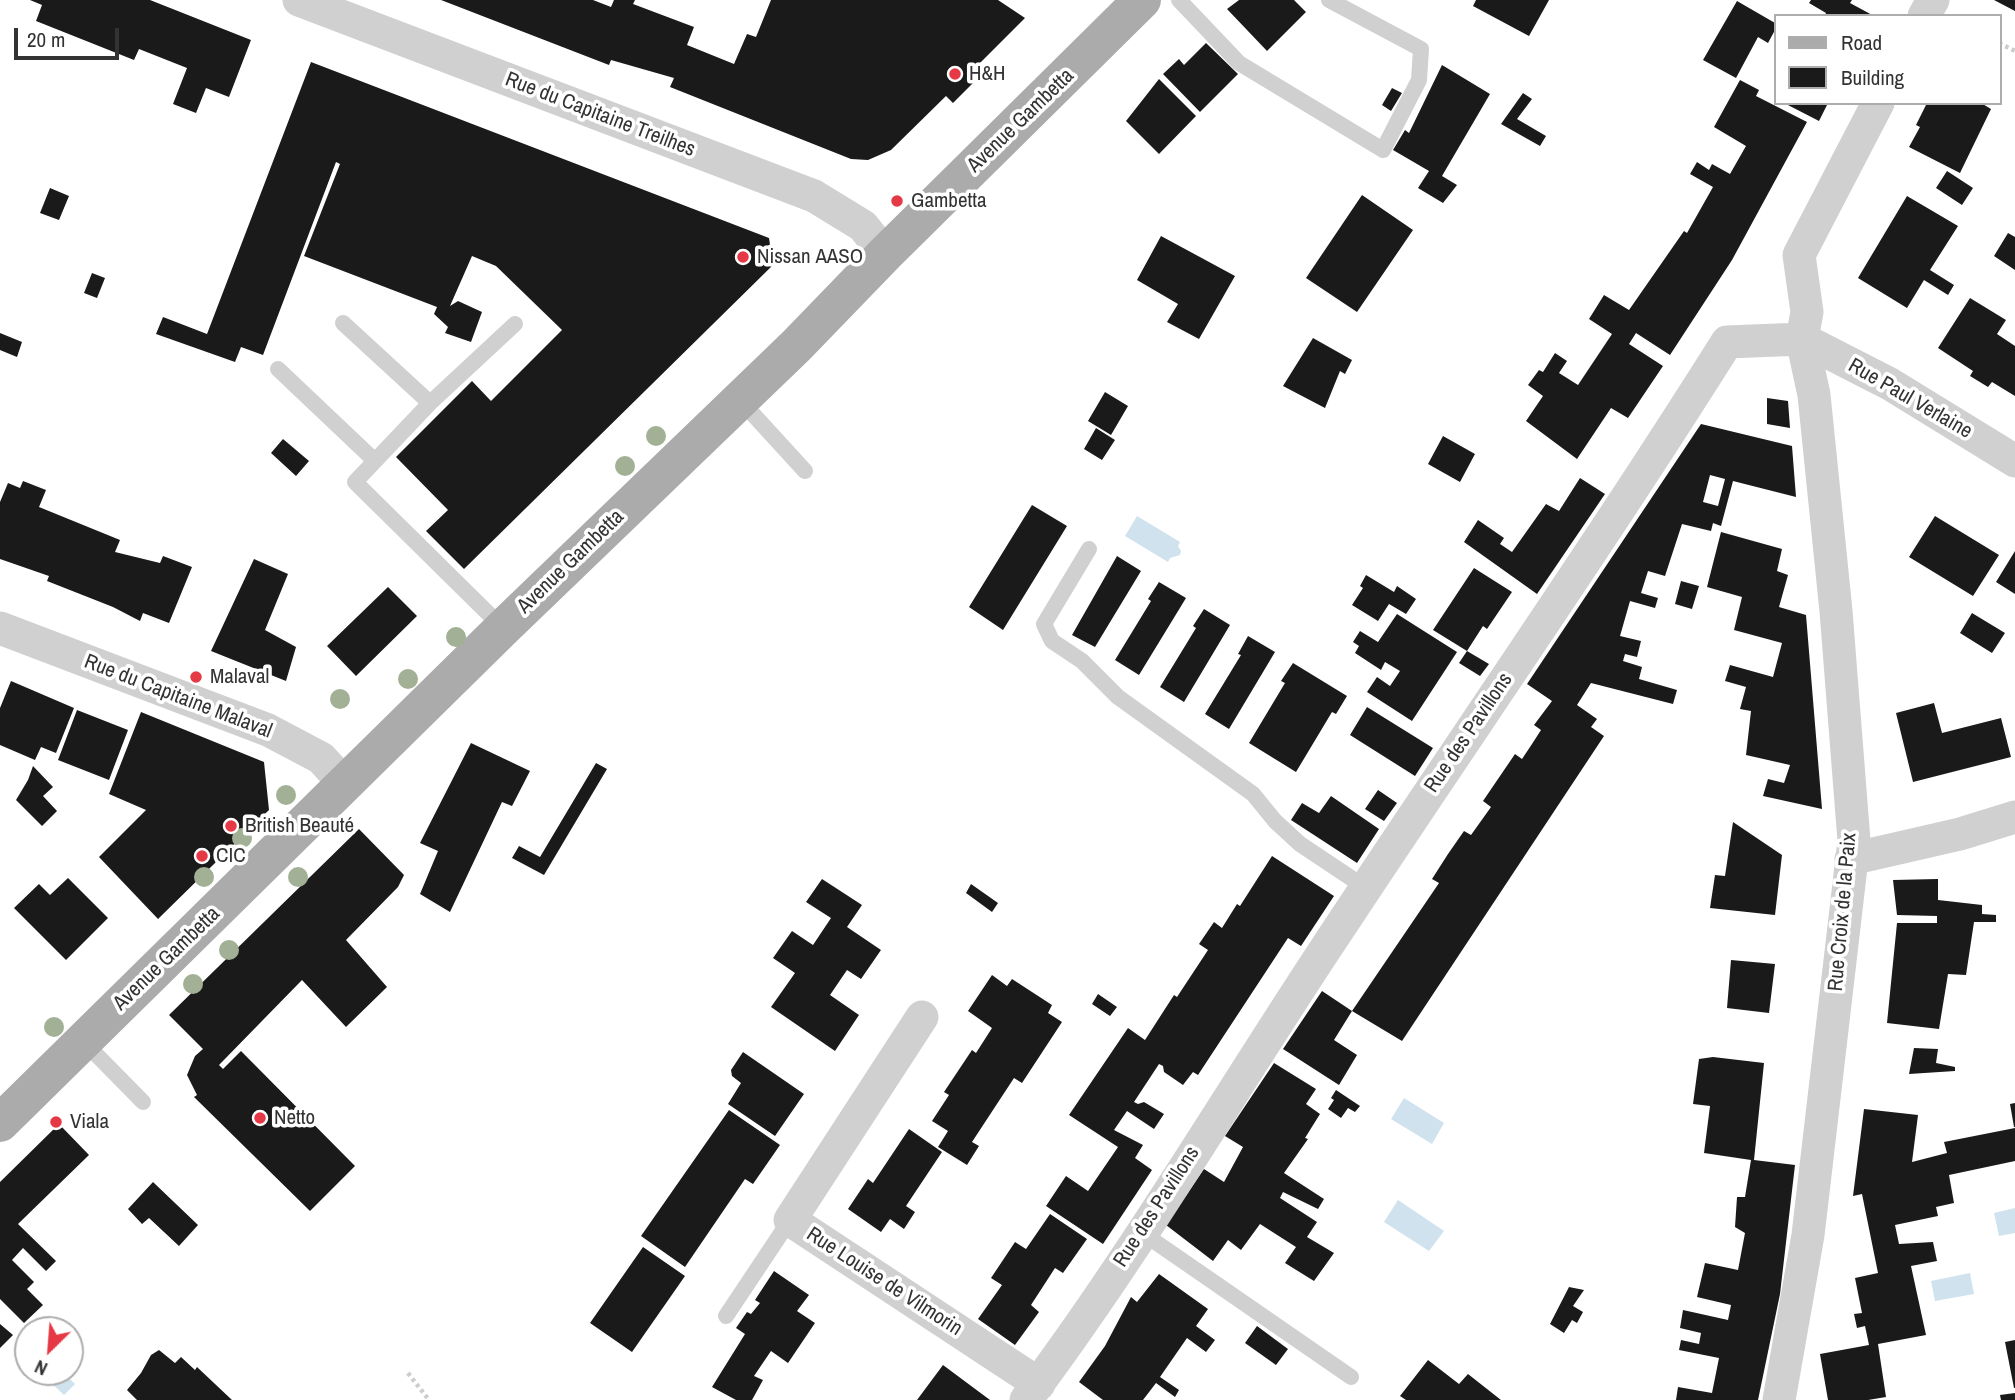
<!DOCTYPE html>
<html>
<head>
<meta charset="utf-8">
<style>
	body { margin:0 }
	#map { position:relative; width:2015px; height:1400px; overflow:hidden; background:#fff; font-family:"Archivo Narrow",sans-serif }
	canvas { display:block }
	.legend { position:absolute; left:1774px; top:14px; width:228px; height:91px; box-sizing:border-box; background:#fff; border:2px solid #adadad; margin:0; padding:9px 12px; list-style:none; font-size:21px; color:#333 }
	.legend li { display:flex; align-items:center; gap:14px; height:35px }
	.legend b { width:35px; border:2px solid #adadad }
	.north { position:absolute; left:14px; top:1316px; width:70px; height:70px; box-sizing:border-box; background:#fff; border:2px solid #adadad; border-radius:50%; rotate:205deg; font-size:19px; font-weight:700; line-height:28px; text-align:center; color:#333 }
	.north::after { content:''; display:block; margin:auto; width:24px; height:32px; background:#e63946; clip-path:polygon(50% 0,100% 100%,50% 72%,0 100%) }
	.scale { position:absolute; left:14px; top:28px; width:105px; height:32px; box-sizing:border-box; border:4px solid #333; border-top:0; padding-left:9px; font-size:21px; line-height:24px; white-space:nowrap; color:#333; -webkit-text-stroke:5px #fff; paint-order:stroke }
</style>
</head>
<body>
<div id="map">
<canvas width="2015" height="1400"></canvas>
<ul class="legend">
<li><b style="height:9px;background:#ababab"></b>Road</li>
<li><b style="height:19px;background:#1a1a1a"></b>Building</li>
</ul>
<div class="north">N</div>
<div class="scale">20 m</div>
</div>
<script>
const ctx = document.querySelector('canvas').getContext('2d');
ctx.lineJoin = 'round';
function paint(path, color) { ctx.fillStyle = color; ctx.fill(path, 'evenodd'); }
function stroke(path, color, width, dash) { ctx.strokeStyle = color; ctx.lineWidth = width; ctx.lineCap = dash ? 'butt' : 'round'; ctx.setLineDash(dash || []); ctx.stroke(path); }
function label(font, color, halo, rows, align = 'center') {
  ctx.font = font + ' "Archivo Narrow",sans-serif'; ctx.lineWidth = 7; ctx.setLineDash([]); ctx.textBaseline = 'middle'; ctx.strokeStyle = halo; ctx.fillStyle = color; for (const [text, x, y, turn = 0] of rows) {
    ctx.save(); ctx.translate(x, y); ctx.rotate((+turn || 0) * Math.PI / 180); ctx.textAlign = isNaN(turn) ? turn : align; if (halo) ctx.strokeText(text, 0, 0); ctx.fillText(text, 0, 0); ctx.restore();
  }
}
paint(new Path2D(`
	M 1137,516 L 1180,542 L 1178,546 L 1181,551 L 1180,555 L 1170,558 L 1168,562 L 1125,536 Z
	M 1404,1098 L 1444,1123 L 1432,1144 L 1391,1119 Z
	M 1398,1200 L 1444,1231 L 1429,1251 L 1384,1222 Z
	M 2015,1208 L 2015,1233 L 1999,1236 L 1994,1213 Z
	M 1970,1273 L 1974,1294 L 1935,1301 L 1931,1281 Z
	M 40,1372 L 63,1372 L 75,1384 L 64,1395 Z`), '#cfe2ee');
paint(new Path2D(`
	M 30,0 L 150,0 L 251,40 L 229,97 L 206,88 L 196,113 L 173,104 L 187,68 L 139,49 L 134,60 L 36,21 L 42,5 Z
	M 441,0 L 593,0 L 611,7 L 614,0 L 635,0 L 633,4 L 694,27 L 687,45 L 734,64 L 747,34 L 756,37 L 771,0 L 998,0 L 1025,18 L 972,71 L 978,78 L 953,103 L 946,96 L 891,150 L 868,160 L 851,159 L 670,87 L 674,78 L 611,60 L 609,65 Z
	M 1239,0 L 1294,0 L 1306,12 L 1267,51 L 1227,9 Z
	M 1476,0 L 1549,0 L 1529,36 L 1473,6 Z
	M 1811,0 L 1852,0 L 1850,3 L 1874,16 L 1825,16 L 1826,13 L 1809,3 Z
	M 1994,0 L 2015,0 L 2015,11 Z
	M 1737,1 L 1775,23 L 1775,30 L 1768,43 L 1758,37 L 1736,78 L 1703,60 Z
	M 1206,43 L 1238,74 L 1200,112 L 1163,74 L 1179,59 L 1184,65 Z
	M 311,62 L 769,238 L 773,265 L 464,569 L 426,531 L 448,510 L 396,457 L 472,381 L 491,401 L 562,330 L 496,266 L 472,256 L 450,306 L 458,301 L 482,312 L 471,342 L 445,333 L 448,327 L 434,314 L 437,307 L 304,256 L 340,164 L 336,162 L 263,355 L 241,347 L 235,362 L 156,334 L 163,317 L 207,334 Z
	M 1442,65 L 1490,94 L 1442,176 L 1457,185 L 1443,203 L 1418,188 L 1429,171 L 1393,150 L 1405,130 L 1409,133 Z
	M 1159,79 L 1196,116 L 1159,154 L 1126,121 Z
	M 1740,80 L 1759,90 L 1756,96 L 1807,122 L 1732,260 L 1670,355 L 1636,333 L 1629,344 L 1663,366 L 1628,418 L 1611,408 L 1577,459 L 1526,421 L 1543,396 L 1528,385 L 1539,370 L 1543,372 L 1555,353 L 1567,361 L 1559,373 L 1578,385 L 1612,334 L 1589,319 L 1604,295 L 1629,310 L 1684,231 L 1687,233 L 1713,187 L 1690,174 L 1697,162 L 1709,170 L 1712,164 L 1730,174 L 1746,146 L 1714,127 Z
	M 1392,88 L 1402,93 L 1391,111 L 1382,105 Z
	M 1523,93 L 1532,99 L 1517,119 L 1546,136 L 1540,146 L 1501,124 Z
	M 1784,103 L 1828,103 L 1819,121 Z
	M 1927,103 L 1981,103 L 1991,109 L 1960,173 L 1909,147 L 1920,127 L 1916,125 Z
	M 1947,171 L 1973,188 L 1962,205 L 1936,188 Z
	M 50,188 L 69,196 L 59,220 L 40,213 Z
	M 1362,195 L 1413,230 L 1357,312 L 1306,278 Z
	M 1907,196 L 1958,226 L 1930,270 L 1954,285 L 1948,295 L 1924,280 L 1907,308 L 1858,278 Z
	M 2008,233 L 2015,237 L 2015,270 L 1994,256 Z
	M 1161,236 L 1235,276 L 1199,339 L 1167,322 L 1178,304 L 1137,280 Z
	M 92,273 L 105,278 L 97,298 L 84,293 Z
	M 1970,298 L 2006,320 L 1997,334 L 2015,346 L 2015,396 L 1992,382 L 1988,387 L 1970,376 L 1973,371 L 1938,348 Z
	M 0,333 L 22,342 L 17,357 L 0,350 Z
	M 1313,338 L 1352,360 L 1345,374 L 1340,371 L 1325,408 L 1283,386 Z
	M 1105,392 L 1128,406 L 1111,435 L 1088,421 Z
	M 1767,398 L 1788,401 L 1790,428 L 1767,424 Z
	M 1701,424 L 1792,446 L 1796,497 L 1733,481 L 1721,526 L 1713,523 L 1711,531 L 1682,524 L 1665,576 L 1648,571 L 1641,593 L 1658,598 L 1655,608 L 1630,601 L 1620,636 L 1641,641 L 1637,657 L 1625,654 L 1623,661 L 1642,667 L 1639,679 L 1677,690 L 1673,704 L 1591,683 L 1577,705 L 1597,719 L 1591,727 L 1604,736 L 1402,1041 L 1352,1011 L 1334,1040 L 1357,1055 L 1339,1085 L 1283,1049 L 1322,991 L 1352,1011 L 1439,883 L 1432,879 L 1448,854 L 1464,831 L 1471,835 L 1491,807 L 1483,801 L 1515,754 L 1522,759 L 1532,744 L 1541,730 L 1534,725 L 1552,701 L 1527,684 ZM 1710,475 L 1725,479 L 1718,506 L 1703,502 Z
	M 1096,428 L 1115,440 L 1102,460 L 1084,449 Z
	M 1443,436 L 1475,454 L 1460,482 L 1428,464 Z
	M 283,439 L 309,461 L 296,476 L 271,453 Z
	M 1580,478 L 1605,494 L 1537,594 L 1464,542 L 1478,520 L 1504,538 L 1500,544 L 1512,552 L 1546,504 L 1559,511 Z
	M 23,481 L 46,490 L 39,507 L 120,540 L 115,552 L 160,563 L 163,556 L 192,567 L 169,623 L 143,613 L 140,621 L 113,607 L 47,581 L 49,576 L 0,559 L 0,502 L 8,483 L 20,488 Z
	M 1032,505 L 1067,526 L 1003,630 L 969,607 Z
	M 1935,516 L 1999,555 L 1973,596 L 1909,557 Z
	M 1721,532 L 1782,549 L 1777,571 L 1788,575 L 1779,607 L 1806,615 L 1822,809 L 1763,796 L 1768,779 L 1784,783 L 1790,765 L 1746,755 L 1751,711 L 1740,709 L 1746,687 L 1725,681 L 1730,665 L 1773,677 L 1782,643 L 1734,630 L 1742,597 L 1707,587 Z
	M 2015,551 L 2015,594 L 1996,582 Z
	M 1117,556 L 1141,571 L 1095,647 L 1072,635 Z
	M 254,559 L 288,574 L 265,630 L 296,647 L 286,681 L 211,651 Z
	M 1474,568 L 1512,592 L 1487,629 L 1483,626 L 1467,651 L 1433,630 Z
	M 1366,575 L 1394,592 L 1397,586 L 1416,599 L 1406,614 L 1389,604 L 1378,621 L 1352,605 L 1363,588 L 1360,586 Z
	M 1681,581 L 1699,586 L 1692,609 L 1675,604 Z
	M 1159,582 L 1186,598 L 1139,675 L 1115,660 L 1151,601 L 1148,599 Z
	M 388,587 L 417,616 L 356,676 L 327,646 Z
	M 1204,609 L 1230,625 L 1184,702 L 1160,687 L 1196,628 L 1193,626 Z
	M 1972,613 L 2005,633 L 1992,653 L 1960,633 Z
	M 1397,614 L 1457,652 L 1412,721 L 1367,692 L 1377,677 L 1390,686 L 1400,671 L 1385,662 L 1381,670 L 1355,653 L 1359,646 L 1353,642 L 1360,631 L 1378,642 Z
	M 1248,636 L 1275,652 L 1229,729 L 1205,714 L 1241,655 L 1238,654 Z
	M 1467,651 L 1489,664 L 1480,676 L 1459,663 Z
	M 1293,663 L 1347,696 L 1336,714 L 1332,712 L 1296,772 L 1249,743 L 1285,683 L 1281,681 Z
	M 11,681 L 74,708 L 56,753 L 41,747 L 35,760 L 0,745 L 0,708 Z
	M 1934,703 L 1942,733 L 2001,718 L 2011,757 L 1913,782 L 1896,713 Z
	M 1367,707 L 1433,748 L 1415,776 L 1350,735 Z
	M 77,710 L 128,730 L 109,780 L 58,760 Z
	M 141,712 L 264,762 L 269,810 L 158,919 L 99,857 L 146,810 L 109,794 Z
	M 471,743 L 530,771 L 512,806 L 502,802 L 450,912 L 420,894 L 438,851 L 420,843 Z
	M 596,763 L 607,769 L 544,875 L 512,858 L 519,846 L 540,857 Z
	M 33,766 L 53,787 L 43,796 L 57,811 L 42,826 L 16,800 L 28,780 Z
	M 1378,790 L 1397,803 L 1384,821 L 1365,809 Z
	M 1331,796 L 1379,829 L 1357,863 L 1291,820 L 1302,803 L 1319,813 Z
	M 1733,822 L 1782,855 L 1775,915 L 1710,908 L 1715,875 L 1725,876 Z
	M 359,829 L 404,875 L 398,887 L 346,940 L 387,987 L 346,1027 L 302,980 L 219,1065 L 223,1069 L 241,1051 L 355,1166 L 310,1211 L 194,1097 L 197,1095 L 187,1075 L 195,1056 L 203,1049 L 169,1015 Z
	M 1272,856 L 1334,896 L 1301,946 L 1288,938 L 1198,1075 L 1193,1072 L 1183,1085 L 1164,1072 L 1163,1066 L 1159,1064 L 1134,1102 L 1138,1104 L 1144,1102 L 1164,1114 L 1154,1129 L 1127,1111 L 1114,1130 L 1143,1145 L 1135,1158 L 1152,1170 L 1103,1244 L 1046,1206 L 1066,1176 L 1088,1191 L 1118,1147 L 1069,1115 L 1128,1028 L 1145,1040 L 1174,995 L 1177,997 L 1208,950 L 1199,944 L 1214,922 L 1222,928 L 1237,904 L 1240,906 Z
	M 68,878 L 108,918 L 66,960 L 14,908 L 39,884 L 50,895 Z
	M 822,879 L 862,905 L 847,927 L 881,950 L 861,979 L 847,970 L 830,995 L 859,1015 L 835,1051 L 771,1007 L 795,973 L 773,958 L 792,931 L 813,945 L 831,918 L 806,902 Z
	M 1938,879 L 1938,900 L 1982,905 L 1982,914 L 1996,915 L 1996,922 L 1974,922 L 1966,975 L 1948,974 L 1939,1029 L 1887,1023 L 1897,923 L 1937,923 L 1937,916 L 1897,915 L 1893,880 Z
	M 971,884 L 998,903 L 992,912 L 966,893 Z
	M 1731,960 L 1775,964 L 1769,1013 L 1727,1008 Z
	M 992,975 L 1007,986 L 1012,979 L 1052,1005 L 1048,1013 L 1062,1022 L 1022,1083 L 1014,1078 L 972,1142 L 979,1146 L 967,1165 L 938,1147 L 948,1131 L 932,1121 L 949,1095 L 944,1092 L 972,1050 L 976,1053 L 992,1028 L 968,1011 Z
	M 1098,994 L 1117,1007 L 1110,1016 L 1092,1004 Z
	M 1914,1048 L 1938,1049 L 1936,1063 L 1955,1067 L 1955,1071 L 1909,1074 Z
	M 743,1052 L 804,1094 L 775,1136 L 728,1104 L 741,1083 L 732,1076 L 731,1070 Z
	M 1713,1057 L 1764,1063 L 1754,1160 L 1795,1165 L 1780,1294 L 1758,1400 L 1676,1400 L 1678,1387 L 1712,1393 L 1719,1358 L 1679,1350 L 1681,1340 L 1699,1344 L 1701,1333 L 1680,1328 L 1683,1310 L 1728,1320 L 1731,1305 L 1697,1297 L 1705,1263 L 1738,1270 L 1745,1233 L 1735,1227 L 1737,1197 L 1745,1197 L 1751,1160 L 1704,1153 L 1710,1106 L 1693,1104 L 1699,1059 Z
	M 1274,1063 L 1316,1089 L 1306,1104 L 1320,1114 L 1305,1138 L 1308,1139 L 1284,1173 L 1324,1199 L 1318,1209 L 1283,1192 L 1280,1198 L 1317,1222 L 1307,1237 L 1334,1253 L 1314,1281 L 1285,1263 L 1296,1247 L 1260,1224 L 1241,1250 L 1228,1240 L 1213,1261 L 1166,1225 L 1204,1169 L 1224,1182 L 1243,1147 L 1225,1136 Z
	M 1336,1090 L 1360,1106 L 1355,1112 L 1348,1108 L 1341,1118 L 1328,1109 L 1334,1100 L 1331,1098 Z
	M 2015,1103 L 2015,1127 L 2014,1127 L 2010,1104 Z
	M 1864,1109 L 1918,1115 L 1912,1162 L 1947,1153 L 1944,1142 L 2015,1128 L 2015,1161 L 1949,1175 L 1954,1203 L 1936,1207 L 1938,1216 L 1895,1225 L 1899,1244 L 1933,1242 L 1937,1261 L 1911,1266 L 1926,1335 L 1878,1344 L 1886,1397 L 1868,1400 L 1828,1400 L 1820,1354 L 1869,1345 L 1865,1326 L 1857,1328 L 1854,1314 L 1862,1313 L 1855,1278 L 1878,1273 L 1862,1194 L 1853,1196 Z
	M 729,1110 L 780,1145 L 753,1184 L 745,1179 L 685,1267 L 641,1236 Z
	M 59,1124 L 89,1155 L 18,1224 L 56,1261 L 46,1271 L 23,1248 L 12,1260 L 34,1282 L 27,1289 L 43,1305 L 24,1323 L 0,1299 L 0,1182 Z
	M 909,1129 L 942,1152 L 906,1206 L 915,1212 L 904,1229 L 890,1219 L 881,1232 L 848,1209 L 868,1179 L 873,1183 Z
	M 153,1182 L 198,1225 L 179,1246 L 149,1218 L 142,1224 L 128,1209 Z
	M 1050,1214 L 1087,1239 L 1063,1273 L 1055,1268 L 1031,1305 L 1039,1312 L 1015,1345 L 978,1319 L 1002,1285 L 991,1278 L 1015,1242 L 1026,1249 Z
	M 643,1247 L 685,1276 L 632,1352 L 590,1323 Z
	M 774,1271 L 809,1295 L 797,1311 L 815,1323 L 788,1363 L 771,1351 L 754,1376 L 763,1380 L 752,1400 L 736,1400 L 712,1387 L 745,1334 L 736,1328 L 747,1312 L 751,1314 L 760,1303 L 755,1300 Z
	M 1159,1274 L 1208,1309 L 1196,1326 L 1215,1340 L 1206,1352 L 1187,1338 L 1160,1377 L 1179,1390 L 1175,1397 L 1156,1383 L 1143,1400 L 1103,1400 L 1079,1382 L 1105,1346 L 1131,1297 L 1137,1302 Z
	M 1569,1287 L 1584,1290 L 1573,1306 L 1583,1312 L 1577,1323 L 1572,1320 L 1564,1333 L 1550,1324 Z
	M 0,1324 L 13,1335 L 0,1348 Z
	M 1257,1326 L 1288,1349 L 1276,1365 L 1245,1343 Z
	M 2015,1340 L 2015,1388 L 2014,1388 L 2005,1342 Z
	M 159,1350 L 175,1363 L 181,1357 L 195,1370 L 197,1367 L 232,1400 L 137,1400 L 127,1390 L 141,1373 L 151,1355 Z
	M 1428,1360 L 1459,1384 L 1468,1374 L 1501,1400 L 1406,1400 L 1400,1396 Z
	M 943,1365 L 990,1400 L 917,1400 Z
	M 2015,1393 L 2015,1400 L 2001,1400 L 2000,1395 Z`), '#1a1a1a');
stroke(new Path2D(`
	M 1999,43 L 2015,51
	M 408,1373 L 429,1400`), '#cdcdcd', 4.5, [3.5, 3.5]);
stroke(new Path2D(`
	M 1179,0 L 1239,63 L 1383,150 L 1419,80 L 1421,49 L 1329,0
	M 343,323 L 430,403 L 355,482 L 503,628
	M 278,369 L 374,460
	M 740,400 L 805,471
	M 430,403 L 515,324
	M 1089,549 L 1044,624 L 1052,641 L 1082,661 L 1118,697 L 1253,794 L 1275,821 L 1300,844 L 1366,888
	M 83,1041 L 143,1102
	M 1141,1232 L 1351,1377
	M 726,1316 L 790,1220`), '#d0d0d0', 16);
stroke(new Path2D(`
	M 299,0 L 814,196 L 863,226 L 885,254
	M 1924,16 L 1933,0
	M 0,628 L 268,730 L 321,758 L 345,784
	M 1851,859 L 1960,834 L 2015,817
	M 922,1017 L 790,1220 L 1039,1384
	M 1026,1400 C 1134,1256 1227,1098 1326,948 C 1459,746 1598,547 1727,342 L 1802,339 L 1890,384 L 2015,461
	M 1779,1400 L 1808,1235 L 1854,841 L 1836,611 L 1814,395 L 1802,339 L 1807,312 L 1799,255 L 1878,103`), '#d0d0d0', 33);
stroke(new Path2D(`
	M 0,1123 L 503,628 L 796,346 L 885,254 L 1142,0`), '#ababab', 38);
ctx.fillStyle = '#a2b095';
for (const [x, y] of [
	[656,436],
	[625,466],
	[456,637],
	[408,679],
	[340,699],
	[286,795],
	[242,838],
	[204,877],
	[298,877],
	[229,950],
	[193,984],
	[54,1027]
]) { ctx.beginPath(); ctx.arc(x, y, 10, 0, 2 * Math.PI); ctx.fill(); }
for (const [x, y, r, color] of [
	[955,74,7,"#e63946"],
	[897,201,7,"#e63946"],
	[743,257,7,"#e63946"],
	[196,677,7,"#e63946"],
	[231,826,7,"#e63946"],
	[202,856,7,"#e63946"],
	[260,1118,7,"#e63946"],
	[56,1122,7,"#e63946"]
]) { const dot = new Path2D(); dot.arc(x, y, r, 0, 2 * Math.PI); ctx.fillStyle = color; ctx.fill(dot); stroke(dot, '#fff', 2.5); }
label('21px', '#333', '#fff', [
	["H&H",969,74],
	["Gambetta",911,201],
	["Nissan AASO",757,257],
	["Malaval",210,677],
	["British Beauté",245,826],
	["CIC",216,856],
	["Netto",274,1118],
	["Viala",70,1122]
], 'left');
label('21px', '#333', '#fff', [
	["Rue du Capitaine Treilhes",600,115,21],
	["Avenue Gambetta",1021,121,-44],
	["Rue Paul Verlaine",1910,399,30],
	["Avenue Gambetta",571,562,-44],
	["Rue du Capitaine Malaval",178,697,21],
	["Rue des Pavillons",1469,733,-56],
	["Rue Croix de la Paix",1843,912,-85],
	["Avenue Gambetta",167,959,-44],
	["Rue des Pavillons",1157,1207,-57],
	["Rue Louise de Vilmorin",884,1282,33]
]);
</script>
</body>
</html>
